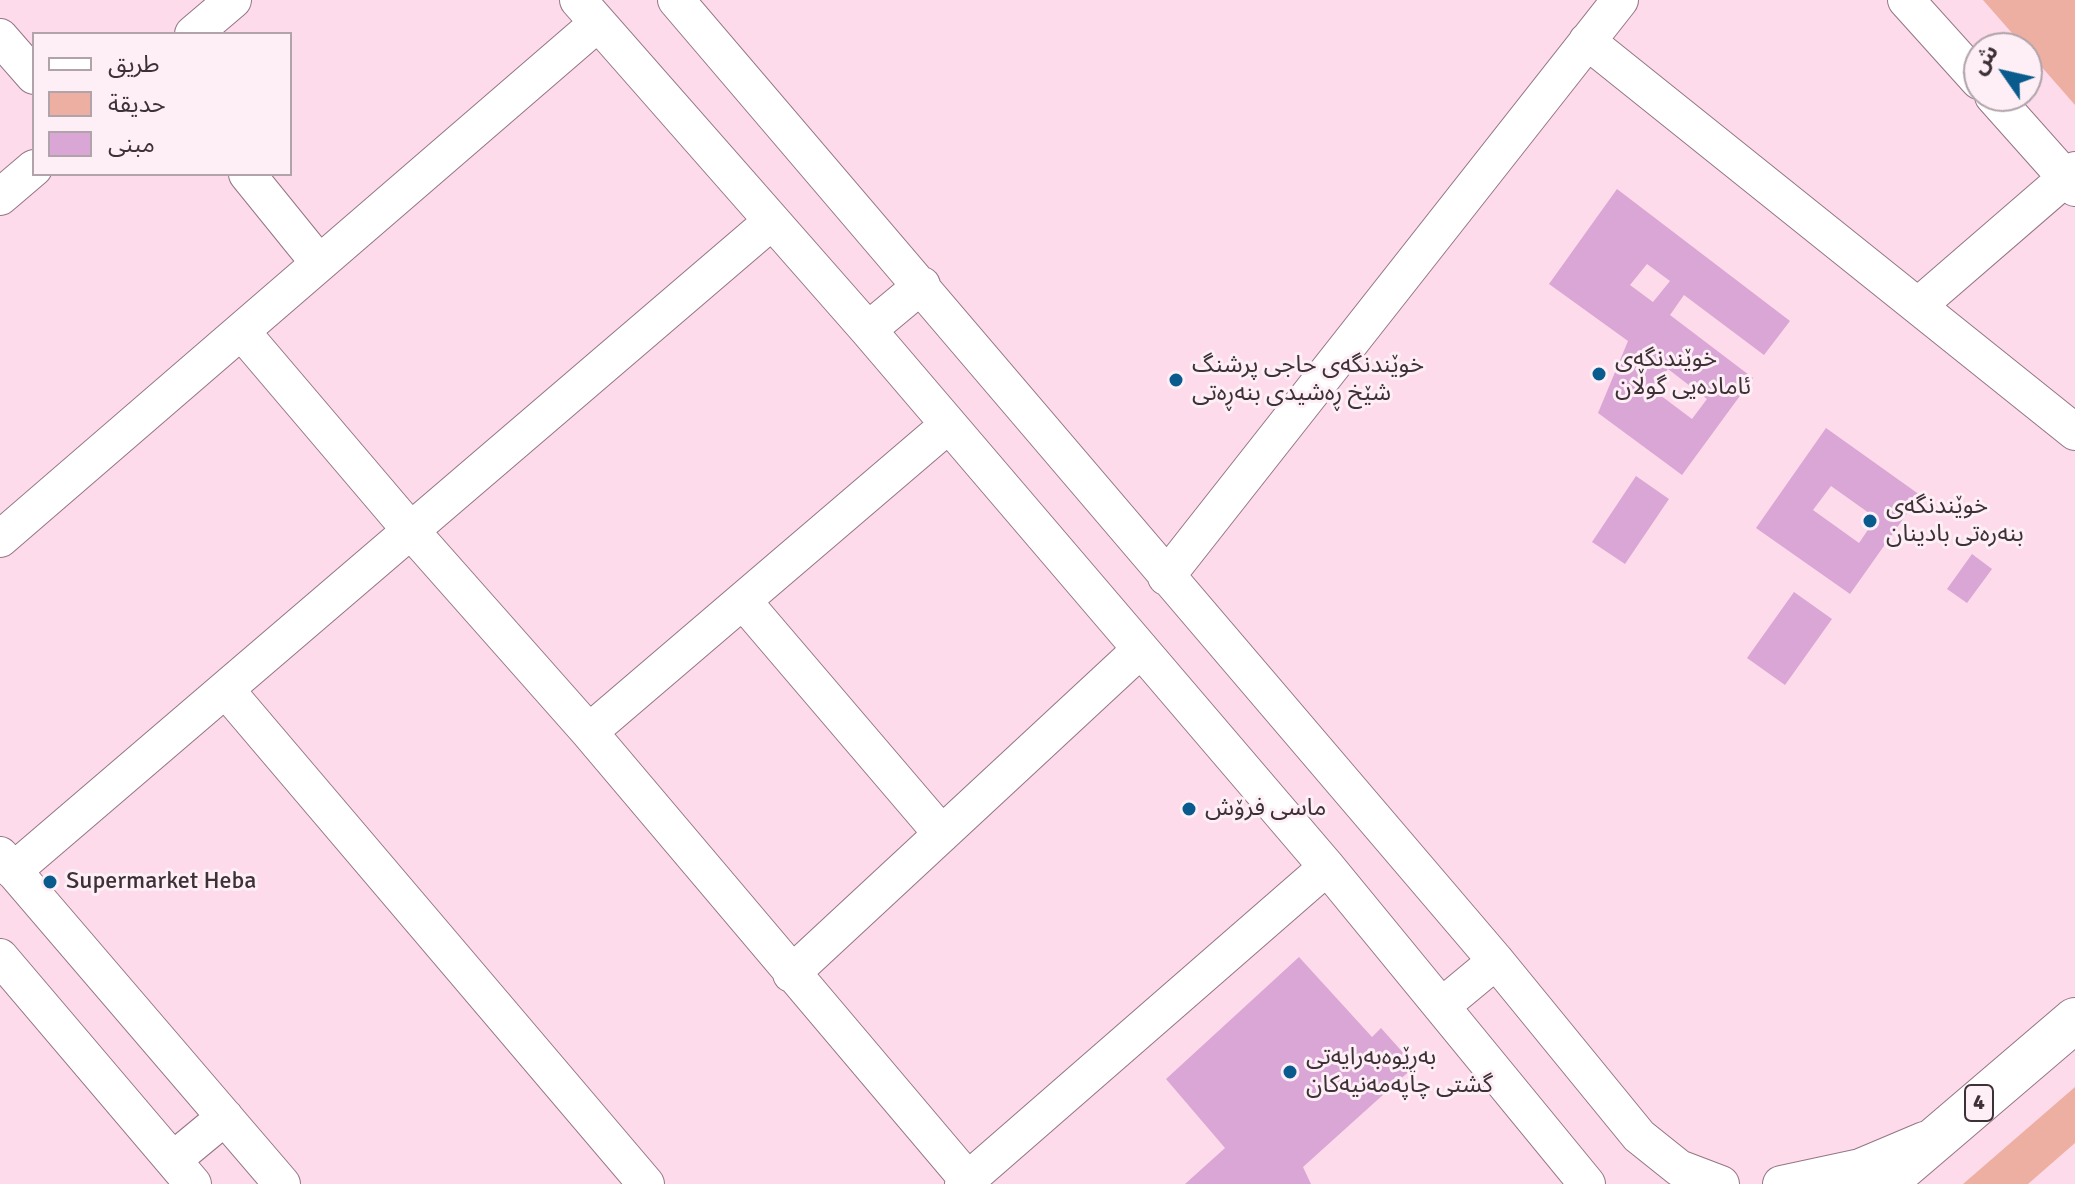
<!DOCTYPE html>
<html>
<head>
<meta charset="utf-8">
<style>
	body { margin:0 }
	#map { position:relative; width:2075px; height:1184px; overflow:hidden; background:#fddbea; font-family:Signika,"Noto Sans Arabic",sans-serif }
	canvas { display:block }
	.legend { position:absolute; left:32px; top:32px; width:260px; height:144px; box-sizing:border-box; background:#fdeff5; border:2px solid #b0a3a9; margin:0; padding:10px 14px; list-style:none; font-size:24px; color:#3d3036 }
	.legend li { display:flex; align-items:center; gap:16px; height:40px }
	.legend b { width:40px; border:2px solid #b0a3a9 }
	.north { position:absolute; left:1963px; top:32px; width:80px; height:80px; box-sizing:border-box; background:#fdeff5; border:2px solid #b0a3a9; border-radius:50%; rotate:304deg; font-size:22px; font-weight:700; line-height:32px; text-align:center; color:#3d3036 }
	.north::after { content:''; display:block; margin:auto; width:28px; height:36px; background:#0a5b8d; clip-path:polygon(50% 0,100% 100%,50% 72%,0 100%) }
</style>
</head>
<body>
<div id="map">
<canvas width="2075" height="1184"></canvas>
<ul class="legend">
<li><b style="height:10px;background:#fff"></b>طريق</li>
<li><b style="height:22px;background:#eeafa3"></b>حديقة</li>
<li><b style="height:22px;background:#d9a6d6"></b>مبنى</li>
</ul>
<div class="north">ش</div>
</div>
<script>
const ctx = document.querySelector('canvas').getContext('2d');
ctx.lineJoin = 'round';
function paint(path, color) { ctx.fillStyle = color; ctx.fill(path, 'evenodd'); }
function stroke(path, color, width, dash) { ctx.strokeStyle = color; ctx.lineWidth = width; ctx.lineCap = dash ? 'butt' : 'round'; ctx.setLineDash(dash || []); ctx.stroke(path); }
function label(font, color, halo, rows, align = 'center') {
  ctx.font = font + ' Signika,"Noto Sans Arabic",sans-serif'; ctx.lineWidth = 6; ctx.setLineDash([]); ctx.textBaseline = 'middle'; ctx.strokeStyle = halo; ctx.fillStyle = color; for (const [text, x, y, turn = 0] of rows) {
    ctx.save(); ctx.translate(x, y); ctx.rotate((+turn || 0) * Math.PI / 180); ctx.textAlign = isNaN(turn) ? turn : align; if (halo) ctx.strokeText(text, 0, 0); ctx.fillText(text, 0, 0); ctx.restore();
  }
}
paint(new Path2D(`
	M 1983,0 L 2075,0 L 2075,105 Z
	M 2075,1087 L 2075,1143 L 2028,1184 L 1963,1184 Z`), '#eeafa3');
paint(new Path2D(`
	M 1617,189 L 1790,321 L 1764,355 L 1684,295 L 1670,315 L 1753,378 L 1682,475 L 1598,413 L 1628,341 L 1549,284 ZM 1647,264 L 1670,281 L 1653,302 L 1630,285 ZM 1668,369 L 1707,399 L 1692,419 L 1652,389 Z
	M 1826,428 L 1920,495 L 1850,594 L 1756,528 ZM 1831,486 L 1876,518 L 1859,543 L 1813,510 Z
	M 1636,476 L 1669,499 L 1625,564 L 1592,542 Z
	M 1972,554 L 1992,569 L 1967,603 L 1947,589 Z
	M 1794,592 L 1832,619 L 1785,685 L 1747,658 Z
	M 1299,957 L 1372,1037 L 1381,1028 L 1415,1066 L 1303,1167 L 1311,1184 L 1185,1184 L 1225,1148 L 1166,1079 Z`), '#d9a6d6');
const minor = new Path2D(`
	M 578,0 L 868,330 L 1327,867 L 1587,1184
	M 676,0 L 1496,961 L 1639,1136 L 1679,1168 L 1721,1184
	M 1906,0 L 1979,81
	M 193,34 L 233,0
	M 0,37 L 34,76
	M 1587,41 L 2075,432
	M 1993,96 L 2075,188
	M 247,174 L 319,263
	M 0,197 L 34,168
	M 1919,305 L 2075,170
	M 868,330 L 922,285
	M 241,331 L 412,532 L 589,732 L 968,1180
	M 0,539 L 598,23
	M 1166,577 L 1620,0
	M 743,601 L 942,834
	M 226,690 L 646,1184
	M 589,732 L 947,426
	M 0,855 L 282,1184
	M 13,871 L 771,222
	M 0,957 L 193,1184
	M 791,974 L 1139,651
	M 1443,1005 L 1496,961
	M 173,1160 L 225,1117
	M 963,1184 L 1327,867
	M 1781,1184 L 1860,1167 L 1924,1140`);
const highway = new Path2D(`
	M 1883,1184 L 2075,1020`);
stroke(minor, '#947684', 38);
stroke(highway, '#947684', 46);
stroke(minor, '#fff', 36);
stroke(highway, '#fff', 44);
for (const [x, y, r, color] of [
	[1599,374,8,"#0a5b8d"],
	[1176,380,8,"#0a5b8d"],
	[1870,521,8,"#0a5b8d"],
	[1189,809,8,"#0a5b8d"],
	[50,882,8,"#0a5b8d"],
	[1290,1072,8,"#0a5b8d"]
]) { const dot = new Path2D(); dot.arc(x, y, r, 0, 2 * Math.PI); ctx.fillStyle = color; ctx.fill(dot); stroke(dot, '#fdeff5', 3); }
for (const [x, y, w] of [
	[1979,1103,28]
]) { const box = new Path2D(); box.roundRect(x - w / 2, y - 18, w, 36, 6); ctx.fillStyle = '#fdeff5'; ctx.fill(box); stroke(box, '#3d3036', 2); }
label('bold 22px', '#3d3036', null, [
	["4",1979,1103]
]);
label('24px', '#3d3036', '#fdeff5', [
	["خوێندنگەی",1615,360],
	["ئامادەیی گوڵان",1615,388],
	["خوێندنگەی حاجی پرشنگ",1192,366],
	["شێخ ڕەشیدی بنەڕەتی",1192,394],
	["خوێندنگەی",1886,507],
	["بنەرەتی بادینان",1886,535],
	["ماسی فرۆش",1205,809],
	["Supermarket Heba",66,882],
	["بەڕێوەبەرایەتی",1306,1058],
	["گشتی چاپەمەنیەکان",1306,1086]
], 'left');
</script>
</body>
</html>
